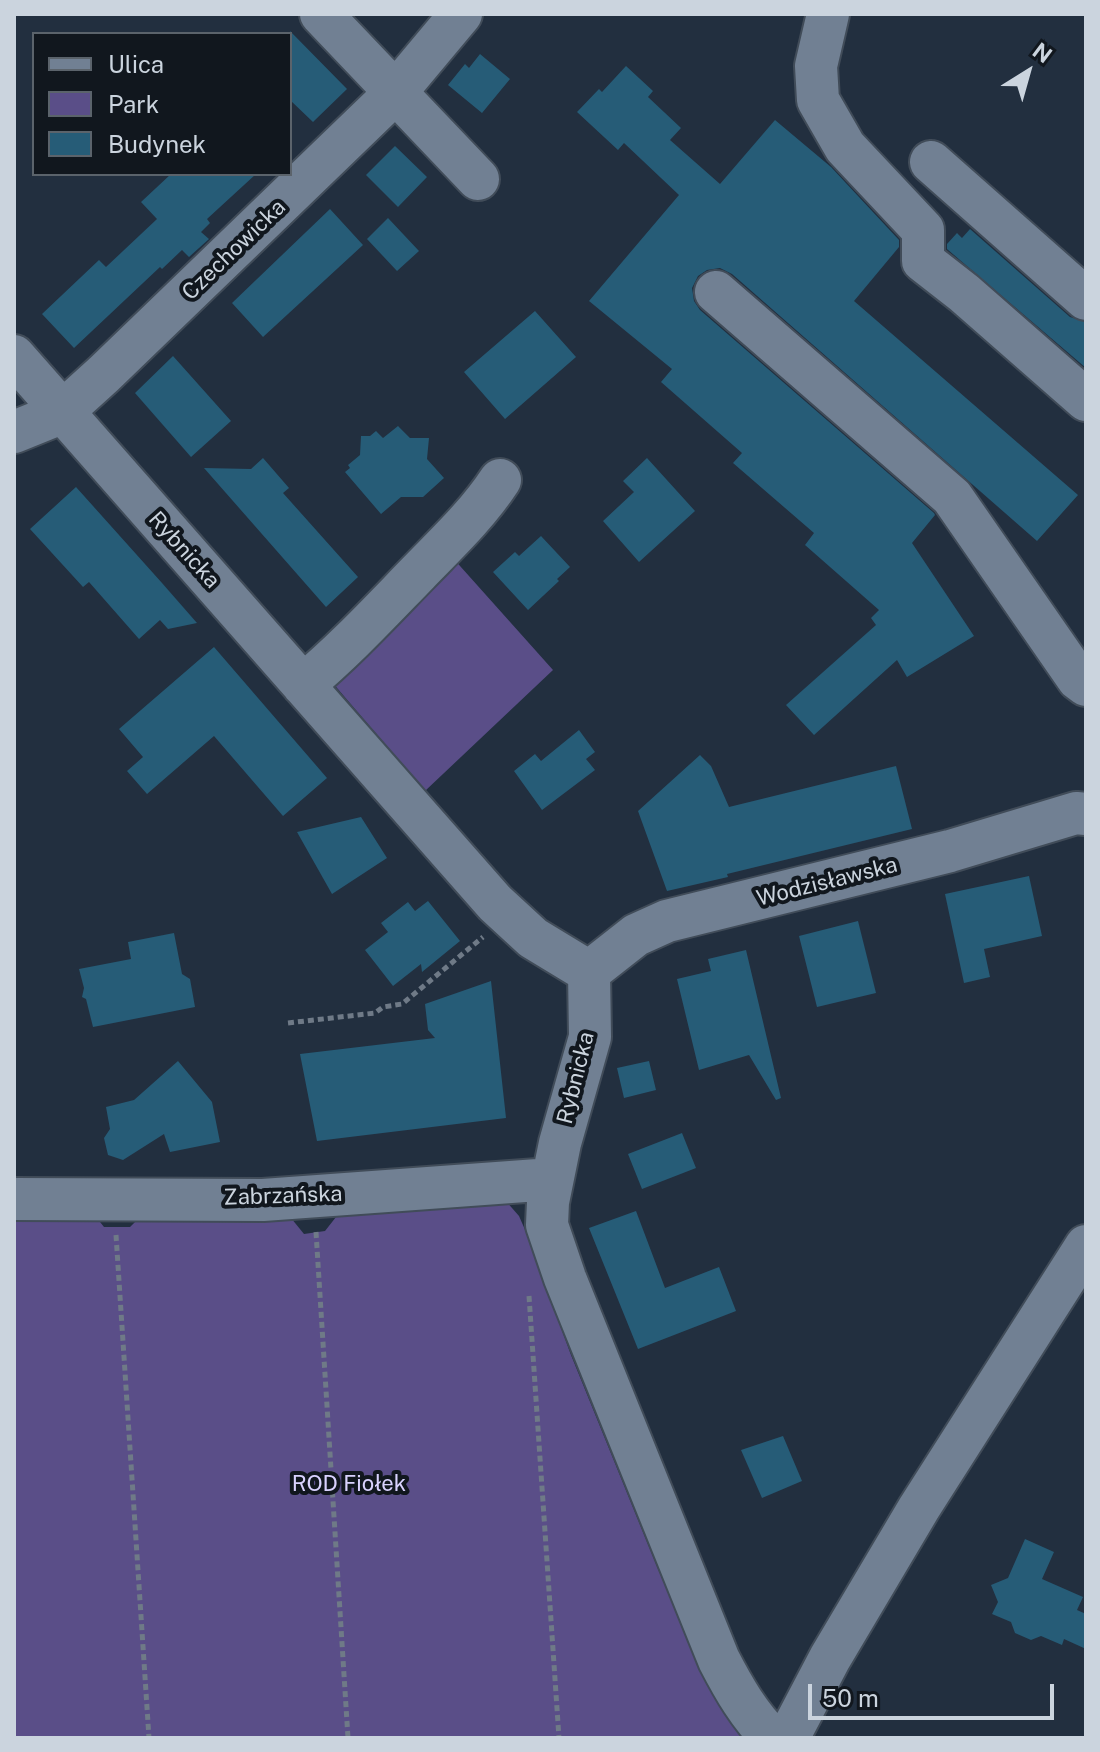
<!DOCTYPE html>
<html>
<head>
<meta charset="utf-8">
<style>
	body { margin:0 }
	#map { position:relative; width:1100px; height:1752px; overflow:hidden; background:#222f3f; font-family:"Public Sans",sans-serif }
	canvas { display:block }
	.frame { position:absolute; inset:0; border:16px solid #cbd4de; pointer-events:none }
	.legend { position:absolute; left:32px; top:32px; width:260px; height:144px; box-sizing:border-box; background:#11171e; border:2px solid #5b636b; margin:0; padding:10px 14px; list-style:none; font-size:24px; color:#cbd4de }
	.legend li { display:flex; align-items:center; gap:16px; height:40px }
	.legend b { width:40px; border:2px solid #5b636b }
	.north { position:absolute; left:988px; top:32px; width:80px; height:80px; -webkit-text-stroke:6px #11171e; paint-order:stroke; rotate:37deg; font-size:22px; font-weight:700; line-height:32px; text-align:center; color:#cbd4de }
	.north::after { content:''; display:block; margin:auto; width:28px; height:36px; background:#cbd4de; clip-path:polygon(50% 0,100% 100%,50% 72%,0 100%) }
	.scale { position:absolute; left:808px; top:1684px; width:246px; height:36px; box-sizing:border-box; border:4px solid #cbd4de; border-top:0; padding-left:10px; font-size:24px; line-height:28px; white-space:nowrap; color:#cbd4de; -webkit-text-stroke:6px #11171e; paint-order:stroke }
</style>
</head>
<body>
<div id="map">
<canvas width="1100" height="1752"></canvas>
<div class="frame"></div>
<ul class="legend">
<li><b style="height:10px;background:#718093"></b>Ulica</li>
<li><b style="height:22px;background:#5a4e88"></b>Park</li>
<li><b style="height:22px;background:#265c77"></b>Budynek</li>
</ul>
<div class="north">N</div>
<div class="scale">50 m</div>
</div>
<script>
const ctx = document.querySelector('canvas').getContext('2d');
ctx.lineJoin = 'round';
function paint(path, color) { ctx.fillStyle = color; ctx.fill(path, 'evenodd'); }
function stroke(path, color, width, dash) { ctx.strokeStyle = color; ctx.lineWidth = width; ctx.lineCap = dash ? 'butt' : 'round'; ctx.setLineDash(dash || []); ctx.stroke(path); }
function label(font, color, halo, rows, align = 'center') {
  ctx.font = font + ' "Public Sans",sans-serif'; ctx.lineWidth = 8; ctx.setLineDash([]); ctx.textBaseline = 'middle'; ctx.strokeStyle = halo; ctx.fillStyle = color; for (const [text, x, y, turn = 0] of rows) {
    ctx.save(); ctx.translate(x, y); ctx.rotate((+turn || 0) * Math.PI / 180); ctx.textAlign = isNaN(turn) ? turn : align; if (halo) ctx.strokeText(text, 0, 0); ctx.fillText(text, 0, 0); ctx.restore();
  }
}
paint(new Path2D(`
	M 452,557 L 553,670 L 425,791 L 331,681 Z
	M 505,1200 L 519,1216 L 526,1232 L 571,1355 L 658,1569 L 695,1654 L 745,1738 L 14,1738 L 14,1214 L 93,1213 L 104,1227 L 130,1227 L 143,1214 L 291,1218 L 304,1234 L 325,1231 L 336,1217 Z`), '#5a4e88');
paint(new Path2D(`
	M 290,31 L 347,89 L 313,122 L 290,100 Z
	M 480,54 L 510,79 L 482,113 L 448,85 L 465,64 L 469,68 Z
	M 626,66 L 653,91 L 648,97 L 681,128 L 670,140 L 720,184 L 775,120 L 831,167 L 899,240 L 899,247 L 854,301 L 1078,495 L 1037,541 L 732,274 L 720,268 L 707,270 L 698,276 L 692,288 L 694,301 L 700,310 L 934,513 L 935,515 L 912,543 L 974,636 L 907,677 L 897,660 L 814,735 L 786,705 L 876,625 L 871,618 L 879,610 L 805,545 L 814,533 L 733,463 L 742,453 L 661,382 L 672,369 L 589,301 L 679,195 L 624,143 L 618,150 L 577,112 L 599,89 L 602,92 Z
	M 395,146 L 427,177 L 398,207 L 366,175 Z
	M 171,174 L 256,174 L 207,219 L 210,223 L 201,232 L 209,239 L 189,257 L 182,250 L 162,269 L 160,267 L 74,348 L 42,314 L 99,260 L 106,267 L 157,219 L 141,202 Z
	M 330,209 L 363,245 L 263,337 L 232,303 Z
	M 388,218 L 419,251 L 397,271 L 367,239 Z
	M 970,229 L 1070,317 L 1086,322 L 1086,368 L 947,249 L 947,244 L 957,233 L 962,238 Z
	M 535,311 L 576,357 L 505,419 L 464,372 Z
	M 173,356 L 231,421 L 191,457 L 135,393 Z
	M 398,426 L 410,438 L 429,438 L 427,459 L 444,478 L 423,497 L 401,497 L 381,514 L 345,472 L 350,468 L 348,465 L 360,455 L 361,436 L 370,436 L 376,431 L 383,438 Z
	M 263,458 L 289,488 L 283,493 L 358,577 L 326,607 L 204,468 L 251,469 Z
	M 647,458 L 695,511 L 639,562 L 603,521 L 634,492 L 623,481 Z
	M 76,487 L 162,583 L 197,623 L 168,629 L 160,620 L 139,639 L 89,582 L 83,587 L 30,529 Z
	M 541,536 L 570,567 L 557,579 L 559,581 L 528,610 L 493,572 L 515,552 L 519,556 Z
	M 214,647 L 327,778 L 283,816 L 214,736 L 147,794 L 127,771 L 143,757 L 119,729 Z
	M 579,730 L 595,752 L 586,759 L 595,770 L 542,810 L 514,771 L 535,754 L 541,761 Z
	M 700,755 L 711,766 L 729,807 L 896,766 L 912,829 L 727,874 L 728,877 L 667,891 L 638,811 Z
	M 361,817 L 387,858 L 332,894 L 297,832 Z
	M 1029,876 L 1042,936 L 984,949 L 990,977 L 964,983 L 945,894 Z
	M 428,901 L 460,941 L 422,972 L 421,964 L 393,986 L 365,950 L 388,932 L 381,923 L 408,902 L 415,911 Z
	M 858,921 L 876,993 L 817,1007 L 799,936 Z
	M 174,933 L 182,974 L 190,979 L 195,1007 L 93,1027 L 86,999 L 82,997 L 84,988 L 79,969 L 131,959 L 128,942 Z
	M 746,950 L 781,1098 L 776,1100 L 749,1055 L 699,1070 L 677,979 L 711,971 L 708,959 Z
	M 491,981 L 506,1118 L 317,1141 L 300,1054 L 435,1038 L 428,1030 L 425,1004 Z
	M 178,1061 L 212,1102 L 220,1142 L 170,1152 L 164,1134 L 123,1160 L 108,1155 L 104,1138 L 110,1129 L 106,1107 L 134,1100 Z
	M 649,1061 L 656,1090 L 624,1098 L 617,1068 Z
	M 682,1133 L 696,1168 L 642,1189 L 628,1154 Z
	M 636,1211 L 665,1288 L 719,1267 L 736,1311 L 638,1349 L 589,1228 Z
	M 783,1436 L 802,1481 L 762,1498 L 741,1450 Z
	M 1025,1539 L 1054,1552 L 1042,1579 L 1083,1597 L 1077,1610 L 1086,1614 L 1086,1649 L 1064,1639 L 1062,1645 L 1041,1636 L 1031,1640 L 1015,1633 L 1011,1622 L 992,1614 L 998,1602 L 991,1585 L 1008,1578 Z`), '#265c77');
const minor = new Path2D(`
	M 321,14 L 478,179
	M 828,14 L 816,66 L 818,100 L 845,147 L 923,230 L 923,261 L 964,293 L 1086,400
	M 931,162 L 1086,299
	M 716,292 L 952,497 L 1078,679 L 1086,685
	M 14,356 L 495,903 L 533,938 L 589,972 L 590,1037 L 560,1143 L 548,1202 L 547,1225 L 565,1278 L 719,1660 C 734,1689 749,1715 772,1738
	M 14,432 L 61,413 L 104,374 L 395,93 L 461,14
	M 303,685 C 345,650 381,611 418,573 C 447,543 477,515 500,480
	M 589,972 L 636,935 L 667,921 L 950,851 L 1076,813 L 1086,814
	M 14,1199 L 263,1200 L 552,1179
	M 788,1738 L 830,1658 L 919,1508 L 1086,1246`);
stroke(minor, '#414c59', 46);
stroke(new Path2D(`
	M 288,1023 L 375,1013 L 383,1007 L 402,1004 L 483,937
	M 316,1232 L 348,1738
	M 116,1235 L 149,1738
	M 529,1296 L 559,1738`), '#6f7a87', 5, [6, 4]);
stroke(minor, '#718093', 42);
label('22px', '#cbd4de', '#11171e', [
	["Czechowicka",234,250,-44],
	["Rybnicka",184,550,48],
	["Wodzisławska",827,882,-14],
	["Rybnicka",576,1078,-76],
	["Zabrzańska",283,1196,-2]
]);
label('22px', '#d9d2fe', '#11171e', [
	["ROD Fiołek",349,1484]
]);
</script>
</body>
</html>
